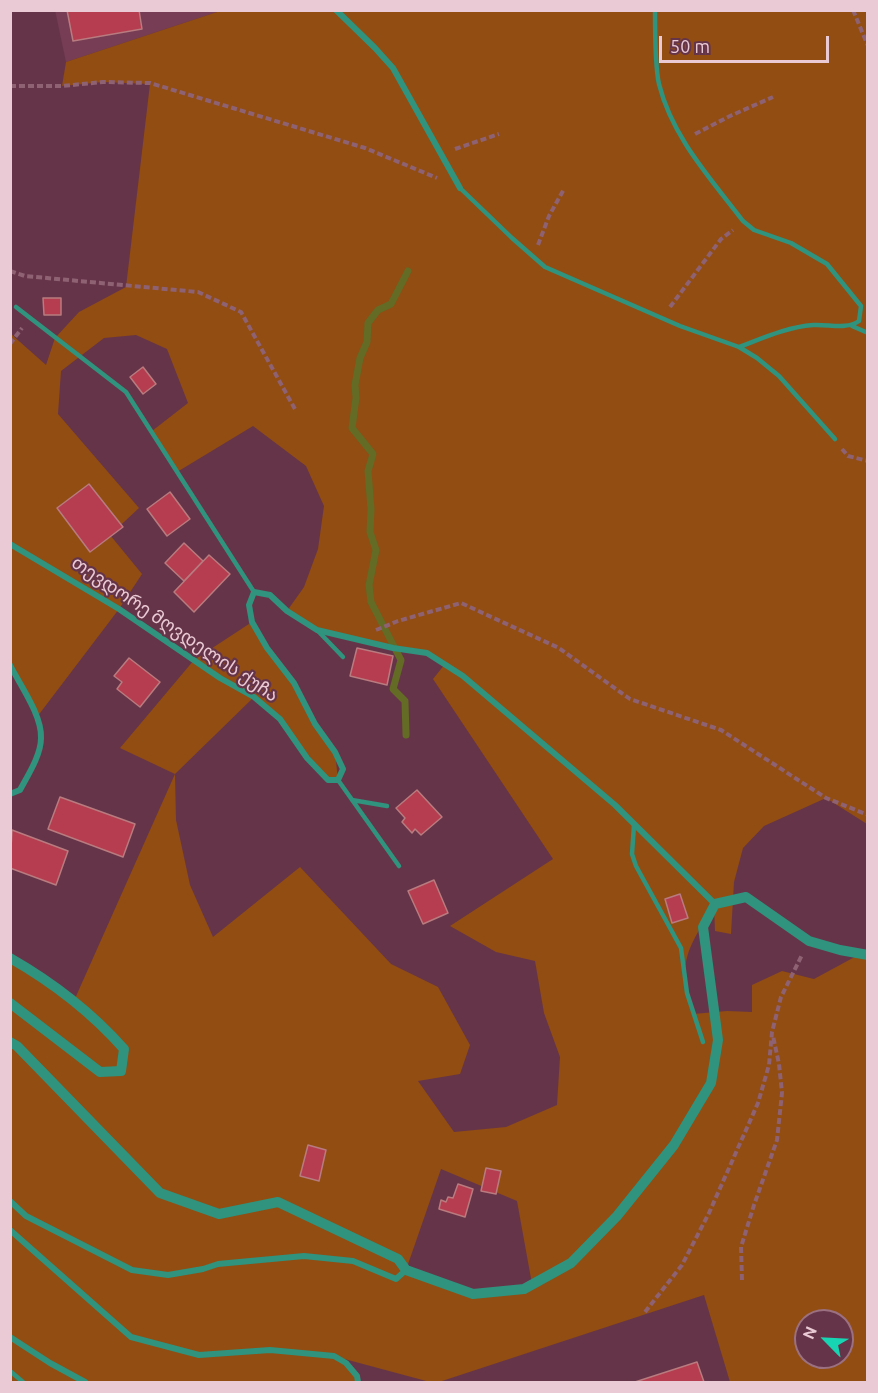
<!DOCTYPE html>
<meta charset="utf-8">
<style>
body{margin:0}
#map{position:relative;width:878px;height:1393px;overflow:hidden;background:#663448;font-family:Ubuntu,sans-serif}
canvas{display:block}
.frame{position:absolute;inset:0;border:12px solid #eacad5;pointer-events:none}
.north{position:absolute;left:794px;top:1309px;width:60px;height:60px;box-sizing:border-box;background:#663448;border:2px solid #9b7080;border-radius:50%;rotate:294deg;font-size:16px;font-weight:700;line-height:24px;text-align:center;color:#eacad5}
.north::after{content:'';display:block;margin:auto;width:21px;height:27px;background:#17d5b3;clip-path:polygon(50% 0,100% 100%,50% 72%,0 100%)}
.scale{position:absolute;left:659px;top:36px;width:170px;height:27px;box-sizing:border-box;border:3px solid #eacad5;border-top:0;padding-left:8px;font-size:18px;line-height:21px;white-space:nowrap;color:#eacad5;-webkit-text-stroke:4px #663448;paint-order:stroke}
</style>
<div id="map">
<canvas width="878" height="1393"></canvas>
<div class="frame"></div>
<div class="north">N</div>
<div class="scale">50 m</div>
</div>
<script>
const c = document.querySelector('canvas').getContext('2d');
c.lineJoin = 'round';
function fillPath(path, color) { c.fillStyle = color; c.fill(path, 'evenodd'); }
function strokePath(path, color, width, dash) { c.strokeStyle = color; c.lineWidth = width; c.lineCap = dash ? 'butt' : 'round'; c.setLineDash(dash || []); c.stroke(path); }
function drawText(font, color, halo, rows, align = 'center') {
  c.font = font + ' Ubuntu,"Noto Sans Georgian",sans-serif'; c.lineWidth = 4.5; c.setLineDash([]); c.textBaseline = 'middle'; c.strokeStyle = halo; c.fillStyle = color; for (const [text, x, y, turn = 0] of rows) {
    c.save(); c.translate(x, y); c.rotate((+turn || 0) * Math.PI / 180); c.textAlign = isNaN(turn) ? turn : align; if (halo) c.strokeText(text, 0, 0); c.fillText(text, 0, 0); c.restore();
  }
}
fillPath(new Path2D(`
 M 55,10 L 220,11 L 66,62 Z`), '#763d54');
fillPath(new Path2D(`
 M 220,11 L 867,11 L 867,824 L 826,798 L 764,826 L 743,848 L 734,882 L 731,934 L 715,931 L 714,905 C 687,951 677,960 693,1014 L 727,1011 L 752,1012 L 752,985 L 782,971 L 814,979 L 862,953 L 867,958 L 867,1382 L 730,1382 L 704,1295 L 439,1382 L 430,1382 L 337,1357 L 346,1363 L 358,1382 L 11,1382 L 11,960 L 73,1003 L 175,774 L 120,748 L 194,660 L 252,622 L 294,683 L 315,724 L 335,752 L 338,780 L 328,780 L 280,719 L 254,697 L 175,774 L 176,820 L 190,885 L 213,937 L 300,867 L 391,964 L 438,987 L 470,1045 L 460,1074 L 418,1081 L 454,1132 L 506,1127 L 557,1105 L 560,1057 L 544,1013 L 535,961 L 496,952 L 450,926 L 553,859 L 433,679 L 445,664 L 427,653 L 317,630 L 287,611 L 304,587 L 318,549 L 324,506 L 306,466 L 253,426 L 177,472 L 152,431 L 188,403 L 167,349 L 136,335 L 104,338 L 61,371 L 58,414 L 139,508 L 110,535 L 142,574 L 119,609 L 37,717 L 11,665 L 11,334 L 46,365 L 55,338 L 79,312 L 126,287 L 150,84 L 103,82 L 62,86 L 66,62 ZM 441,1169 L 517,1201 L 532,1284 L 462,1294 L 406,1270 ZM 806,1321 L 842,1321 L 842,1357 L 806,1357 Z`), '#914d12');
strokePath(new Path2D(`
 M 406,735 L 405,701 L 393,689 L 401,660 L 371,602 L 369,585 L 376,550 L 370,532 L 371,509 L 368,471 L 373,454 L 352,428 L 356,398 L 355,385 L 360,358 L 367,342 L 368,323 L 378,310 L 391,304 L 408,271`), '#636b25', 7);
const building = new Path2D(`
 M 67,10 L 139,10 L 142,29 L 73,41 Z
 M 43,298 L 61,298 L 61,315 L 44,315 Z
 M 143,367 L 156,384 L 143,394 L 130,377 Z
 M 89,484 L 123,527 L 90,552 L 57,508 Z
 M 170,492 L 190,519 L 167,536 L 147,509 Z
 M 184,543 L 203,561 L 184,581 L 165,563 Z
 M 209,555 L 230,574 L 194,612 L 174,592 Z
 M 357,648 L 393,656 L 387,685 L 350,676 Z
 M 129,658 L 160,682 L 140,707 L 117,689 L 122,682 L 114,676 Z
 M 417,790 L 442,817 L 421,835 L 415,829 L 412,833 L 402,822 L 405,818 L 396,808 Z
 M 60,797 L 135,824 L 123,857 L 48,829 Z
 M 12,830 L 68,851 L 56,885 L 10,868 Z
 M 434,880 L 448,913 L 423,924 L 408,891 Z
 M 680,894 L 688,918 L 672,923 L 665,899 Z
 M 308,1145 L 326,1150 L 319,1181 L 300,1176 Z
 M 486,1168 L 501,1171 L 496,1194 L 481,1191 Z
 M 458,1184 L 473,1189 L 465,1217 L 439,1209 L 441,1200 L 446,1202 L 448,1197 L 453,1198 Z
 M 697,1362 L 704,1382 L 635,1382 Z`);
fillPath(building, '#b63c4f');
strokePath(building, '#b87b7f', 1.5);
strokePath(new Path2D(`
 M 853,10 L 868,46
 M 10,86 L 62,86 L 103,82 L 150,83 L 365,148 L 437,178
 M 695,134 L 730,116 L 773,97
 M 455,149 L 499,134
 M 538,245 L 549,216 L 564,189
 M 10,271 L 25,276 L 198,292 L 241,312 L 296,411
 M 670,307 L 721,239 L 733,230
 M 10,344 L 22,328
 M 842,449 L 848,456 L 868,461
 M 376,630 L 398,621 L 461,603 L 559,648 L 630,699 L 721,730 L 826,798 L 868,815
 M 742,1280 L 741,1247 L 754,1205 L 777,1140 L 782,1093 L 779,1064 L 773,1036
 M 645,1312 L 682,1265 L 709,1213 L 758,1103 L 769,1065 L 772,1032 L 781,997 L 802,955`), '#8e6173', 4, [6, 3]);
strokePath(new Path2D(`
 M 655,10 C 655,29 655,67 659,84 C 672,137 711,179 743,221 L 754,230 L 791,243 L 827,264 L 861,306 L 859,321 C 846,330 829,324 813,325 C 787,327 763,338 739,347
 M 460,188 L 512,238 L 545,267 L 680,326 L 739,347 L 757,358 L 779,376 L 835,439
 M 16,307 L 126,392 L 254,592
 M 852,326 L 868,333
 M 318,631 L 343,657
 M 338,780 L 399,866
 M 352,800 L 387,806
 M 634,825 L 632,854 L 636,866 L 681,948 L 687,993 L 703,1042
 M 10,1371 L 23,1382`), '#2f937d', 4.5);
strokePath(new Path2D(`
 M 336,10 L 375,48 L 393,68 L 460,188
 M 10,544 L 119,609 L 220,678 L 254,697 L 280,719 L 307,758 L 328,780 L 338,780 L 343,769 L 335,752 L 315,724 L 294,683 L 267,648 L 252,622 L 249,605 L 254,592 L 270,595 L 287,611 L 317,630 L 393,648 L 427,653 L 463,676 L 615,805 L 715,904
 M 10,665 C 20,685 42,715 41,738 C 41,755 28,775 20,790 L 10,794
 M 10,1201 L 26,1216 L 132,1270 L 168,1275 L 203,1269 L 218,1264 L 304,1256 L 353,1261 L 396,1279 L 406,1270
 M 10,1230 L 131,1337 L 199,1355 L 270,1350 L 334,1356 L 346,1363 L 357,1376 L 358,1382
 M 10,1337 L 50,1363 L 85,1382`), '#2f937d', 6);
strokePath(new Path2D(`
 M 10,958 C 52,982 93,1014 124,1049 L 121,1071 L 100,1072 L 10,1003
 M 10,1042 L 17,1046 L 160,1193 L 219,1214 L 278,1202 L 398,1259 L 406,1270 L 473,1294 L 524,1289 L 571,1263 L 617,1216 L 674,1145 L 711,1083 L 718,1040 L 703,927 L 715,904 L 746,897 L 809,941 L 840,950 L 868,955`), '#2f937d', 10);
drawText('18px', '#eacad5', '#663448', [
 ["თევდორე მღვდელის ქუჩა",175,629,34]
]);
</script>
